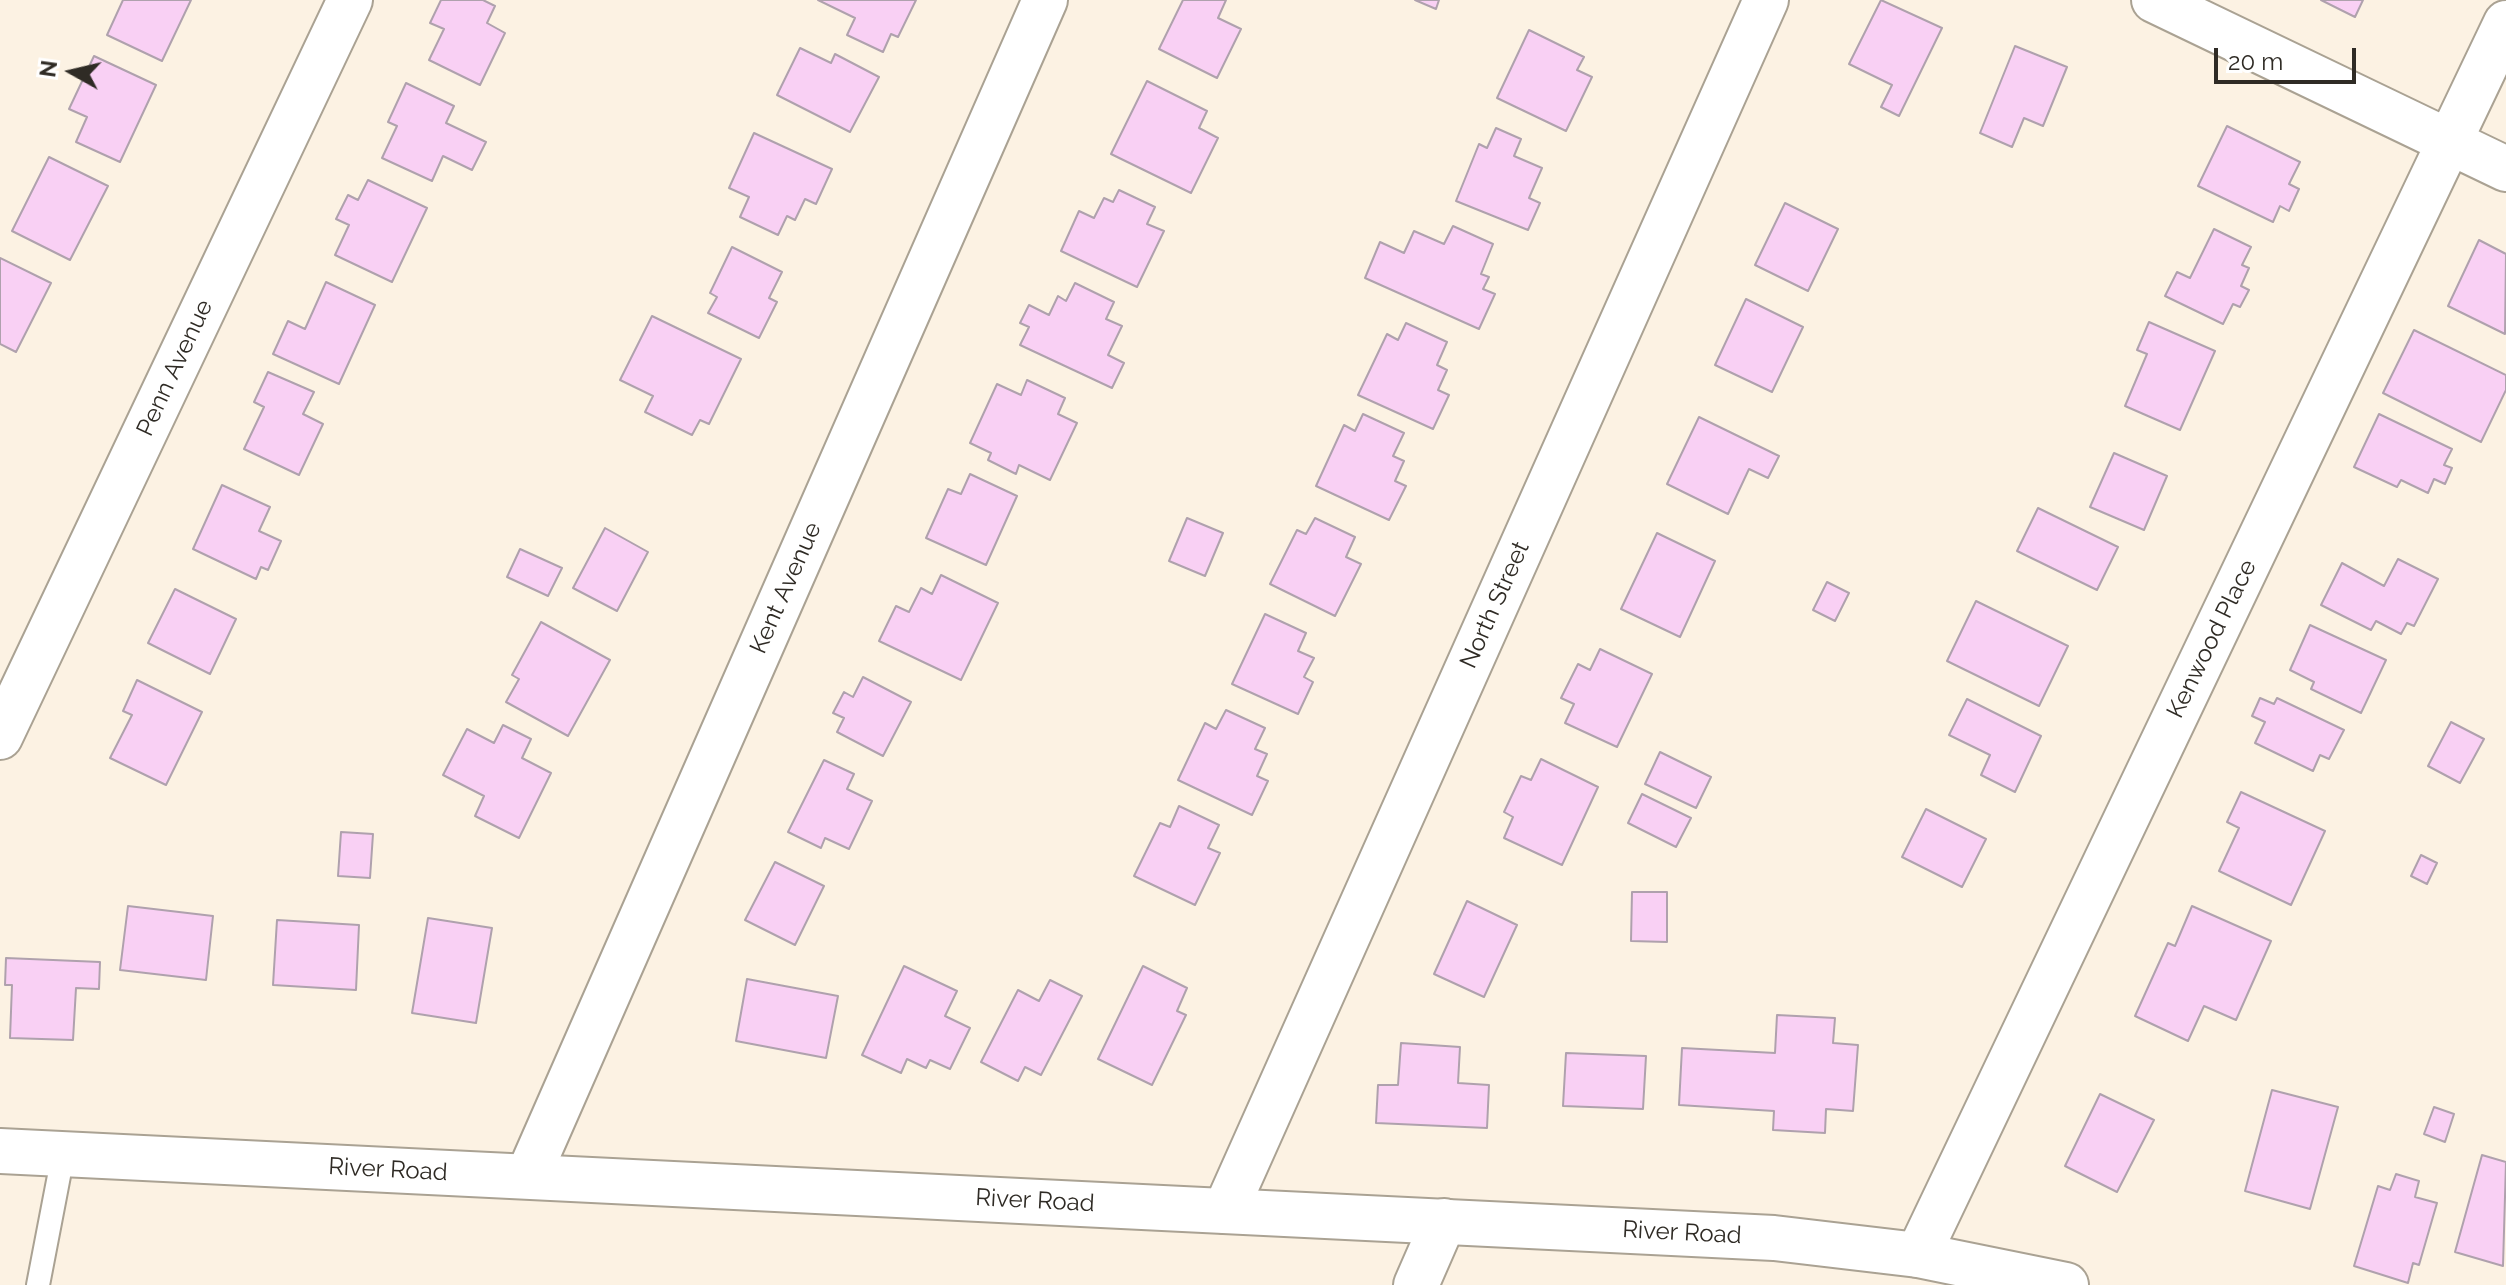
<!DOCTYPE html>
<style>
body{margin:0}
#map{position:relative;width:2506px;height:1285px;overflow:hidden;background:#fcf2e3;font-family:Raleway,sans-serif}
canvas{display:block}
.north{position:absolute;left:32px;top:32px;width:80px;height:80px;-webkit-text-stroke:6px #fff;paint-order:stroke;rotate:278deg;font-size:22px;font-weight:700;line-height:32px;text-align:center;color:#2f2b25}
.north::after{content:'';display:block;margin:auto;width:28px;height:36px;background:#2f2b25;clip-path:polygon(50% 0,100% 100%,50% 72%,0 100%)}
.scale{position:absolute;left:2214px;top:48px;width:142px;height:36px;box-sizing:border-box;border:4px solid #2f2b25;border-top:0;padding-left:10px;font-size:24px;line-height:28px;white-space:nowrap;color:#2f2b25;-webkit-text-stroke:6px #fff;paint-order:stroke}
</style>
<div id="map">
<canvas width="2506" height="1285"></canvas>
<div class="north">N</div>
<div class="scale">20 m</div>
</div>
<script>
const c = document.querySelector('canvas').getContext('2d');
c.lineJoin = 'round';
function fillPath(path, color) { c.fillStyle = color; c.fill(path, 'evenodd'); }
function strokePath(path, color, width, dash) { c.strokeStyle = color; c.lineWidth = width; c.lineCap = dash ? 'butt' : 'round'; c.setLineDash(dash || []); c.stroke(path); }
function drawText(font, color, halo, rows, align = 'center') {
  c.font = font + ' Raleway,sans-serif'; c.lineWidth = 7; c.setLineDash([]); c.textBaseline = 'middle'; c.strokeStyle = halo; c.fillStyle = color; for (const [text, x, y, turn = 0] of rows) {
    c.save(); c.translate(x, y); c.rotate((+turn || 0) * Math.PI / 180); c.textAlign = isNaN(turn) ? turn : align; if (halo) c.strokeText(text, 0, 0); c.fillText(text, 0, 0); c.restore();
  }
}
const building = new Path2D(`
 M 123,0 L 191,0 L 162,61 L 107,35 Z
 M 441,0 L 483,0 L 495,6 L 487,23 L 505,33 L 480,85 L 429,60 L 444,29 L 430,23 Z
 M 818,0 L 916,0 L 898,37 L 891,34 L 883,52 L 847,35 L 855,18 Z
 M 1183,0 L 1226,0 L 1218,18 L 1241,29 L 1217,78 L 1159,49 Z
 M 1415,0 L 1439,0 L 1436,9 Z
 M 1881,0 L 1942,28 L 1899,116 L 1881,107 L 1892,85 L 1849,64 Z
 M 2321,0 L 2363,0 L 2355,17 Z
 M 1529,30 L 1584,57 L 1577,70 L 1592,77 L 1566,131 L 1497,98 Z
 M 2015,46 L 2067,67 L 2043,126 L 2024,118 L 2012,147 L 1980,133 Z
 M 800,48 L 831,63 L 835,54 L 879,77 L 850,132 L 777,95 Z
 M 94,56 L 156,85 L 120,162 L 76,142 L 87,117 L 69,109 Z
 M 1147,81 L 1207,111 L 1199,128 L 1218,138 L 1191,193 L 1111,154 Z
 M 406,83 L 454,106 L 446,123 L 486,142 L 472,170 L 443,156 L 432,181 L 382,158 L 397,126 L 388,122 Z
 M 2227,126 L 2300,162 L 2289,184 L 2299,189 L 2289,211 L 2280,206 L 2273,222 L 2198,186 Z
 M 1496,128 L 1521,139 L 1514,156 L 1542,168 L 1529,198 L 1540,203 L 1528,230 L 1456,201 L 1479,144 L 1487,148 Z
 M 754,133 L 832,169 L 816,204 L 805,199 L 795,220 L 787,216 L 778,235 L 740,217 L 749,197 L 729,188 Z
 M 49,157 L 108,186 L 70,260 L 12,231 Z
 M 368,180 L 427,208 L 392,282 L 335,255 L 349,225 L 336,219 L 348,195 L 358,200 Z
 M 1119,190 L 1155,207 L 1147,224 L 1164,231 L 1137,287 L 1061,251 L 1079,211 L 1094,218 L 1104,198 L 1113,202 Z
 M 1785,203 L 1838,229 L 1808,291 L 1755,265 Z
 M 1453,226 L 1493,244 L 1481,274 L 1489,277 L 1483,289 L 1495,294 L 1479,329 L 1365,278 L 1380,242 L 1404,253 L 1414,231 L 1444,244 Z
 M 2214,229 L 2251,247 L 2242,265 L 2249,268 L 2241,286 L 2249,290 L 2240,307 L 2233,304 L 2223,324 L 2165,296 L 2177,272 L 2190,278 Z
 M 2479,240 L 2506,254 L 2505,334 L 2448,306 Z
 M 732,247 L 782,272 L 769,298 L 777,302 L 759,338 L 708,313 L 717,297 L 710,293 Z
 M 0,258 L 51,283 L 16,352 L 0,344 Z
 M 326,282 L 375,305 L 339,384 L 273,354 L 288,321 L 305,329 Z
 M 1075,283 L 1114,302 L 1106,319 L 1122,326 L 1108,355 L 1124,363 L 1112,388 L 1020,345 L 1029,327 L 1020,323 L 1029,305 L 1049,315 L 1058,296 L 1066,301 Z
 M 1746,299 L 1803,327 L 1772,392 L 1715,365 Z
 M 652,316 L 741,359 L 709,424 L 700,420 L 692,435 L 645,412 L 653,396 L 620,380 Z
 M 2149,322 L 2215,351 L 2180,430 L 2125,406 L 2147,354 L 2137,350 Z
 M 1406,323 L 1447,342 L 1437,365 L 1447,370 L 1438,390 L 1449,395 L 1433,429 L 1358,395 L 1387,334 L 1398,340 Z
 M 2414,330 L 2506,375 L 2506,390 L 2481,442 L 2383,393 Z
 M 268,372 L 314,392 L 303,414 L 323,424 L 299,475 L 244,449 L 264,407 L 254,402 Z
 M 1027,380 L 1065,398 L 1058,414 L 1077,423 L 1050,480 L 1019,465 L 1016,474 L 988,460 L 991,453 L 970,443 L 997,384 L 1021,395 Z
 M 1363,414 L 1404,433 L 1393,456 L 1404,461 L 1395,481 L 1406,486 L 1389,520 L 1316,486 L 1344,425 L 1355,431 Z
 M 2379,414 L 2452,449 L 2444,465 L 2452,468 L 2445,484 L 2434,479 L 2428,493 L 2401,480 L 2397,487 L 2354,467 Z
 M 1699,417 L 1779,456 L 1768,478 L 1749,469 L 1728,514 L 1667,484 Z
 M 2114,453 L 2167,476 L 2144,530 L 2090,507 Z
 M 970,474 L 1017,496 L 986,565 L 926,538 L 948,489 L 961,494 Z
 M 222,485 L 270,507 L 259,531 L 281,541 L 268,570 L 261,567 L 256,579 L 193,549 Z
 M 2038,508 L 2118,547 L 2097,590 L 2017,551 Z
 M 1187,518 L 1223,533 L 1205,576 L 1169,561 Z
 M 1315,518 L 1355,537 L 1346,557 L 1361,564 L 1335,616 L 1270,584 L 1297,530 L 1306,534 Z
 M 605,528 L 648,552 L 617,611 L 573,588 Z
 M 1657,533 L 1715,561 L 1680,637 L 1621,609 Z
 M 520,549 L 562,568 L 548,596 L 507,577 Z
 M 2398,559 L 2438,579 L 2414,626 L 2407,623 L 2401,634 L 2376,621 L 2371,630 L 2321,605 L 2342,563 L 2384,586 Z
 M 941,575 L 998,603 L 961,680 L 879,641 L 896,606 L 909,612 L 921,588 L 932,594 Z
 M 1827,582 L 1849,593 L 1835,621 L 1813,610 Z
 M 175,589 L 236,619 L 210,674 L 148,643 Z
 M 1976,601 L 2068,646 L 2039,706 L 1947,661 Z
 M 1265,614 L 1306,633 L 1298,651 L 1314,658 L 1304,677 L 1313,682 L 1298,714 L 1232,684 Z
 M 541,622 L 610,660 L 568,736 L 506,702 L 519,679 L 512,675 Z
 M 2310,625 L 2386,660 L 2361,713 L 2311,689 L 2314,682 L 2290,670 Z
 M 1600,649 L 1652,674 L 1617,747 L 1565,723 L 1574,704 L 1561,698 L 1578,664 L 1590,670 Z
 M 863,677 L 911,702 L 883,756 L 837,732 L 844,718 L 833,713 L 844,692 L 853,697 Z
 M 137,680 L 202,712 L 166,785 L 110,758 L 132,715 L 123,711 Z
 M 2260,698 L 2274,704 L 2277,698 L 2344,730 L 2329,759 L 2320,755 L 2313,771 L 2255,743 L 2265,722 L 2252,716 Z
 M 1967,699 L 2041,736 L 2015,792 L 1981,775 L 1990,755 L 1949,735 Z
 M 1226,710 L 1265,728 L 1255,749 L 1267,754 L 1257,776 L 1268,781 L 1252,815 L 1178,780 L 1205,723 L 1216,729 Z
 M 2451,722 L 2484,739 L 2460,783 L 2428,766 Z
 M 503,725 L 531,739 L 522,758 L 551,773 L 519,838 L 475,816 L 484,796 L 443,775 L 467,729 L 494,743 Z
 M 1660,752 L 1711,777 L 1696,808 L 1645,784 Z
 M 1541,759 L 1598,787 L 1562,865 L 1504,838 L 1513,817 L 1504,812 L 1521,776 L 1531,780 Z
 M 824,760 L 854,774 L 847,789 L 872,801 L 849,849 L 825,838 L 821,848 L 788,832 Z
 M 2241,792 L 2325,831 L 2291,905 L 2219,871 L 2239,828 L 2227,822 Z
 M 1642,794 L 1691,818 L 1676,847 L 1628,823 Z
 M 1179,806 L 1219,825 L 1208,848 L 1220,853 L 1195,905 L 1134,876 L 1160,823 L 1170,827 Z
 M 1926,809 L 1986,839 L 1962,887 L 1902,857 Z
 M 341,832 L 373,834 L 370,878 L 338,876 Z
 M 2421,855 L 2437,863 L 2427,884 L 2411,876 Z
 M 775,862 L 824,886 L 795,945 L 745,920 Z
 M 1632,892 L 1667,892 L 1667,942 L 1631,941 Z
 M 1467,901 L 1517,925 L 1484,997 L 1434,974 Z
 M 128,906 L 213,916 L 206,980 L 120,970 Z
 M 2192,906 L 2271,941 L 2236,1020 L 2204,1006 L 2188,1041 L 2135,1016 L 2168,943 L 2175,946 Z
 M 428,918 L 492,928 L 476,1023 L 412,1013 Z
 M 277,920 L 359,925 L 356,990 L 273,985 Z
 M 6,958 L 100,962 L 99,989 L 76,988 L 73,1040 L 10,1038 L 12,985 L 5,985 Z
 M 904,966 L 957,991 L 945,1016 L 970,1028 L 950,1069 L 930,1060 L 926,1068 L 907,1059 L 901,1073 L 862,1055 Z
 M 1143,966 L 1187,988 L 1177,1011 L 1186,1015 L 1152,1085 L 1098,1059 Z
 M 747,979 L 838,996 L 826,1058 L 736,1041 Z
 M 1050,980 L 1082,996 L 1041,1075 L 1025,1067 L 1018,1081 L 981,1062 L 1018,990 L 1039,1001 Z
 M 1777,1015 L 1835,1018 L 1833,1043 L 1858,1045 L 1853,1111 L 1826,1109 L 1825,1133 L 1773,1130 L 1774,1111 L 1679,1105 L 1682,1048 L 1775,1053 Z
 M 1401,1043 L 1460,1047 L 1458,1083 L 1489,1085 L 1487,1128 L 1376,1123 L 1378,1085 L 1398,1085 Z
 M 1566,1053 L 1646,1056 L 1643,1109 L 1563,1106 Z
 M 2272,1090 L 2338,1107 L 2310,1209 L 2245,1191 Z
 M 2100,1094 L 2154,1120 L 2117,1192 L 2065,1166 Z
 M 2434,1107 L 2454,1114 L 2445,1142 L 2424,1134 Z
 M 2482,1155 L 2506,1162 L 2503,1266 L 2455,1252 Z
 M 2396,1174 L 2419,1181 L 2415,1197 L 2437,1203 L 2419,1265 L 2413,1263 L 2408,1283 L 2354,1266 L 2378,1186 L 2390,1190 Z`);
fillPath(building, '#f9d0f4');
strokePath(building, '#afa1ad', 2);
const service = new Path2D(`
 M 38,1285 L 63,1155`);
const minor = new Path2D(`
 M 2154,0 L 2506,169
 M 0,737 L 350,0
 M 528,1176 L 1045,0
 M 1225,1211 L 1766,0
 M 1918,1255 L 2506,23
 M 1416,1285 L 1444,1221`);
const secondary = new Path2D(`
 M 0,1151 L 1774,1238 L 1918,1255 L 2066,1285`);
strokePath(service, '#aaa293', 26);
strokePath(minor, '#aaa293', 48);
strokePath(secondary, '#aaa293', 48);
strokePath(service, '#fff', 22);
strokePath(minor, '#fff', 44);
strokePath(secondary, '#fff', 44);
drawText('24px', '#2f2b25', '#fff', [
 ["Penn Avenue",175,368,-65],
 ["Kent Avenue",786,588,-66],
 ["North Street",1495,605,-66],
 ["Kenwood Place",2212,639,-64],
 ["River Road",388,1170,3],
 ["River Road",1035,1201,3],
 ["River Road",1682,1233,3]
]);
</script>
